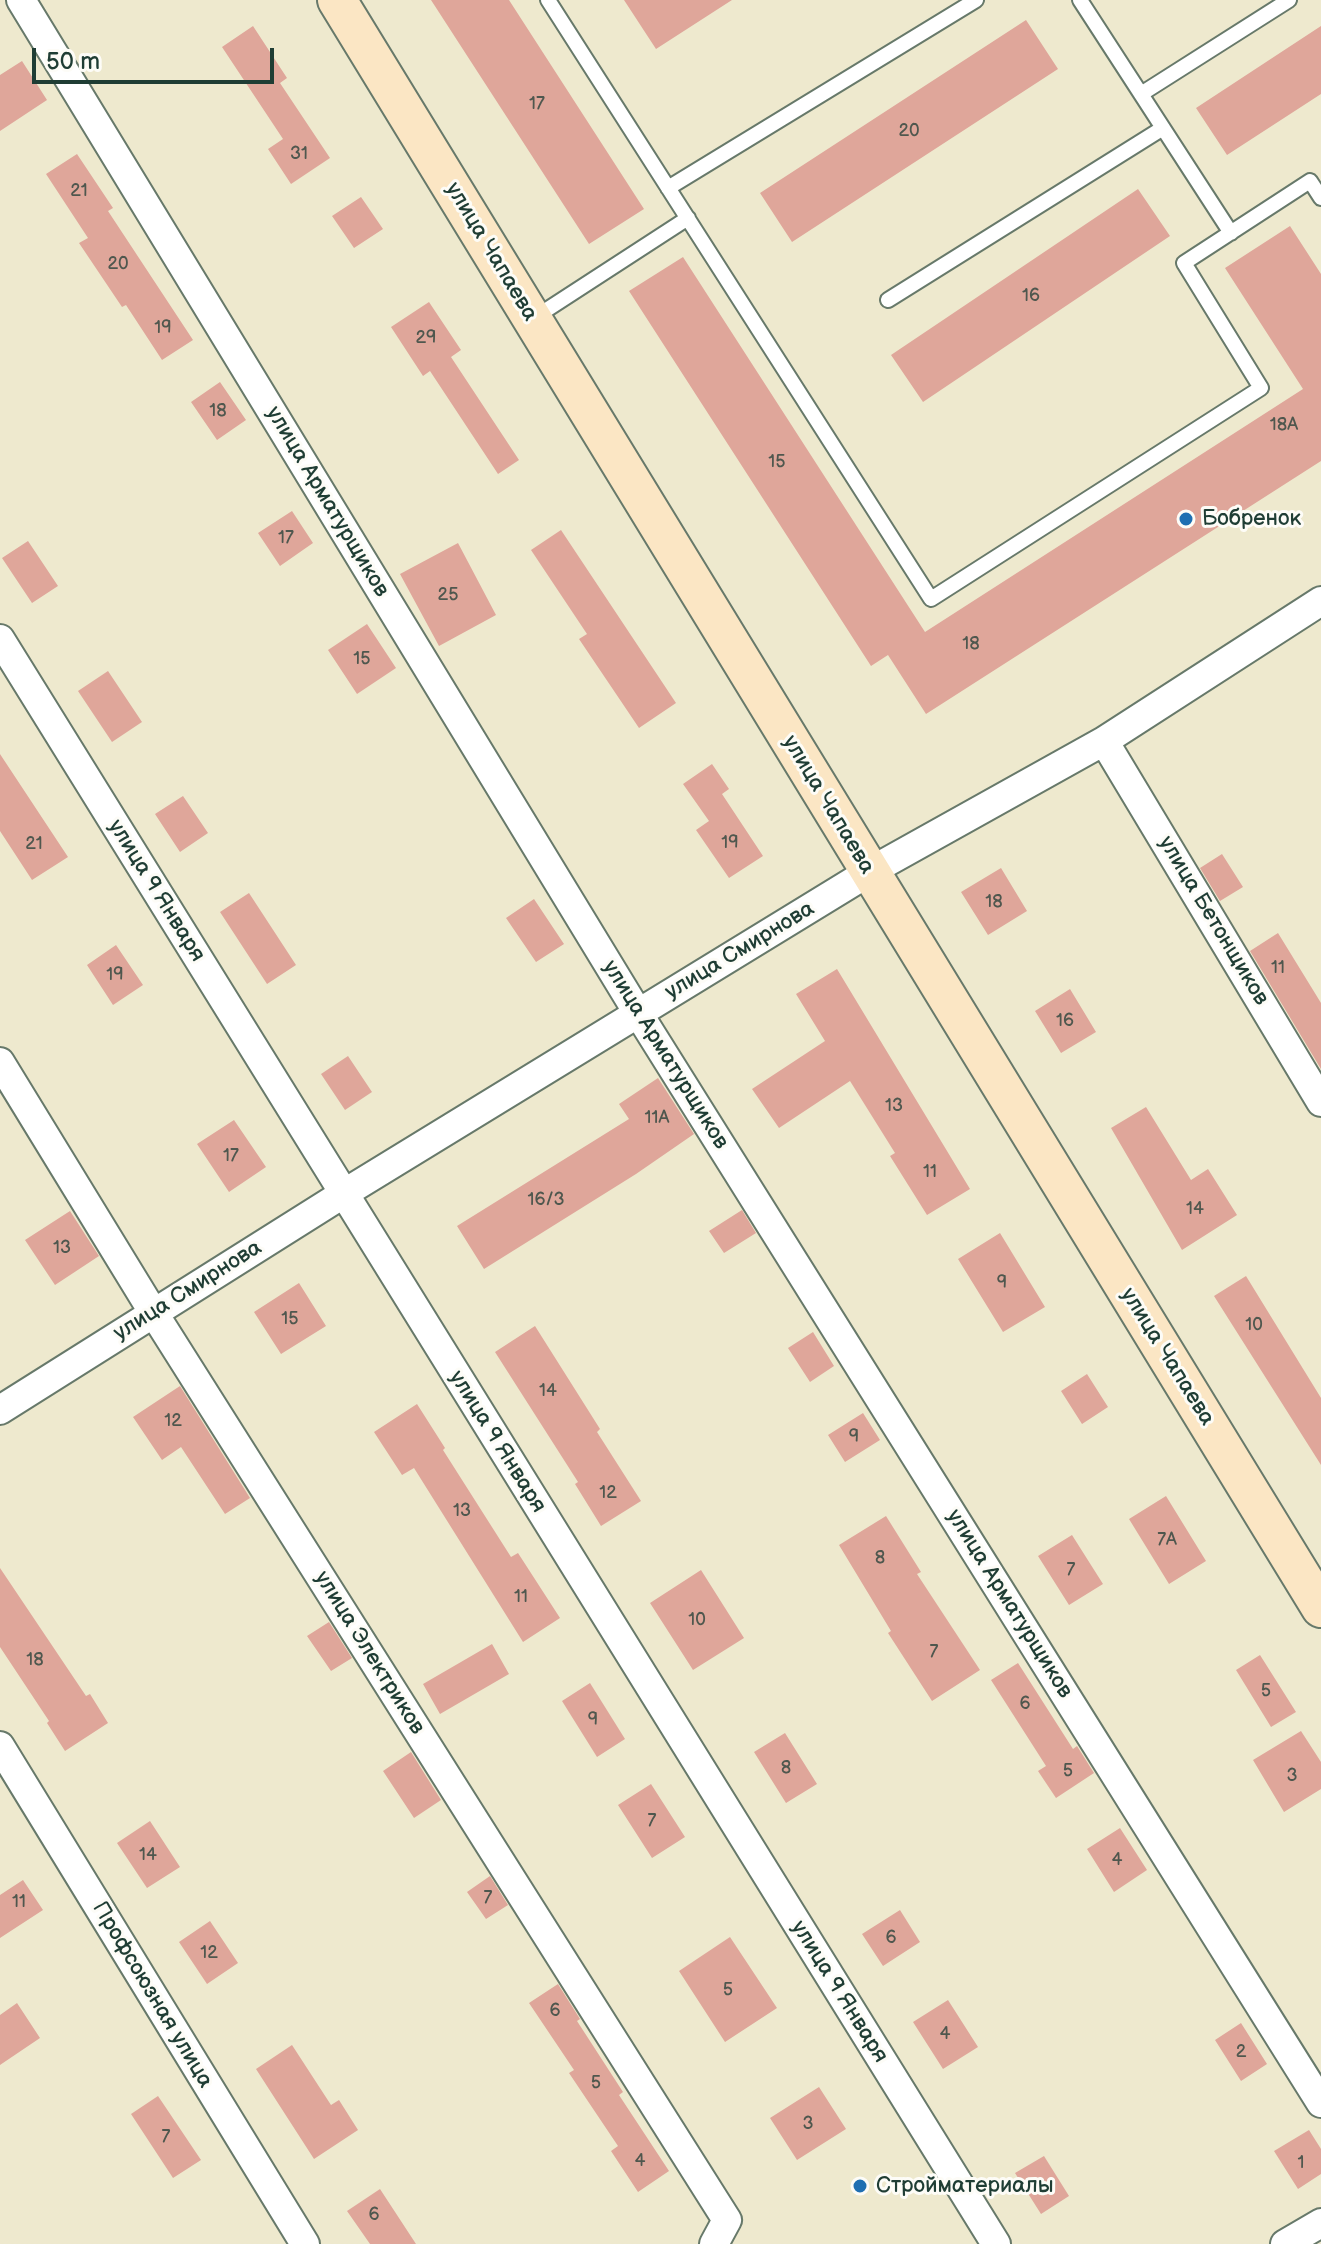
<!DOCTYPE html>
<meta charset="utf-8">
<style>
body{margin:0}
#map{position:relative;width:1321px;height:2244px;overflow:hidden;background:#eee9ce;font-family:"Balsamiq Sans",sans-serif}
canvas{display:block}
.scale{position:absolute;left:32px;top:48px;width:242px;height:36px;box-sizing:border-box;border:4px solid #1f3d34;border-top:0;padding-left:10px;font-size:24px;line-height:28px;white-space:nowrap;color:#1f3d34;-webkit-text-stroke:6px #fdfcf7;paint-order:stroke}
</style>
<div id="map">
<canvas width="1321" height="2244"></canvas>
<div class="scale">50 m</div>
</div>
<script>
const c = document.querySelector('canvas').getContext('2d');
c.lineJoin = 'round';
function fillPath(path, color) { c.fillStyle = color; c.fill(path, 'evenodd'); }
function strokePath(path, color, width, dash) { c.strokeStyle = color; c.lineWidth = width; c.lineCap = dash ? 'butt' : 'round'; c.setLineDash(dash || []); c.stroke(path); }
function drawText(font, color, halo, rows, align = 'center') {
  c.font = font + ' "Balsamiq Sans",sans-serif'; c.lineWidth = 6; c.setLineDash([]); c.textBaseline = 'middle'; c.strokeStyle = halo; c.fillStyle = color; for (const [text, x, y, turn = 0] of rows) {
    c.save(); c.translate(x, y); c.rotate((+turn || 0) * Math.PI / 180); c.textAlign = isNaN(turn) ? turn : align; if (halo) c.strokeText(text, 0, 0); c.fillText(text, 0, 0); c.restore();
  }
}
fillPath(new Path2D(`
 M 431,0 L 509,0 L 644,209 L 589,244 Z
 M 624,0 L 732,0 L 656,49 Z
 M 1026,20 L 1058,69 L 792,242 L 760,193 Z
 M 253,26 L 287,78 L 280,83 L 330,158 L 291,184 L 268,149 L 283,139 L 222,47 Z
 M 1321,26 L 1321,94 L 1227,155 L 1196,108 Z
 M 22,61 L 47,100 L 0,131 L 0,75 Z
 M 77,154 L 113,208 L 108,211 L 193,340 L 162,360 L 126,305 L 122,307 L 79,243 L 88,238 L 46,174 Z
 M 1138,189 L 1170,236 L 923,402 L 891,355 Z
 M 361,197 L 383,229 L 354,248 L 332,216 Z
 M 1290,226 L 1321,274 L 1321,461 L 926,714 L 888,655 L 871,666 L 629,291 L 683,257 L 925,632 L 1303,389 L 1225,268 Z
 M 429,302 L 461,350 L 451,357 L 519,460 L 498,474 L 430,371 L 423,376 L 391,327 Z
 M 220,382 L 246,420 L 217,440 L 191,402 Z
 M 292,511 L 313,543 L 280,566 L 258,533 Z
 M 561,530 L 676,703 L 639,728 L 579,639 L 587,634 L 531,550 Z
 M 28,541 L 58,586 L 32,603 L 2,558 Z
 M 458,543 L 496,615 L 439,646 L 400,574 Z
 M 367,624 L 396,668 L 357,694 L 328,650 Z
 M 108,671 L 142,722 L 112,742 L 78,691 Z
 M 0,754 L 68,857 L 32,880 L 0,831 Z
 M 712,764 L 729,789 L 722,794 L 763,856 L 729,878 L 696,830 L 709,821 L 683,784 Z
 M 183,796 L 208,833 L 180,852 L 155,814 Z
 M 1222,854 L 1243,887 L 1220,901 L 1200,868 Z
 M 1001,868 L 1027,911 L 988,935 L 961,892 Z
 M 249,893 L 296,965 L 267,984 L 220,912 Z
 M 534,899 L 564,944 L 536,962 L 506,918 Z
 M 1278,933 L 1321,1003 L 1321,1069 L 1250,951 Z
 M 116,945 L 143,985 L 113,1005 L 87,965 Z
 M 837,969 L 970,1189 L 927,1215 L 890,1156 L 895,1153 L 850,1081 L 779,1128 L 752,1089 L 825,1041 L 796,994 Z
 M 1070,989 L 1096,1032 L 1061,1053 L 1035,1011 Z
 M 348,1056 L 372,1092 L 345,1110 L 321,1074 Z
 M 658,1078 L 694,1134 L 636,1174 L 484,1269 L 457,1226 L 629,1119 L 619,1104 Z
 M 1146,1107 L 1191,1180 L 1208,1169 L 1237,1215 L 1182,1250 L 1111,1128 Z
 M 234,1120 L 266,1167 L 229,1192 L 197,1144 Z
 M 742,1210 L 756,1233 L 724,1253 L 709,1231 Z
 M 70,1211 L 99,1256 L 55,1285 L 25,1240 Z
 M 1000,1233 L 1045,1307 L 1003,1332 L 958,1259 Z
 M 1246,1276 L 1321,1398 L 1321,1465 L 1214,1296 Z
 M 299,1283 L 326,1326 L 281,1354 L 254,1312 Z
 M 535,1326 L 600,1429 L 597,1432 L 641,1501 L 601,1526 L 575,1484 L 578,1482 L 495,1352 Z
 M 813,1332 L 834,1366 L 810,1382 L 788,1348 Z
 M 1087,1374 L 1108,1407 L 1082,1424 L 1061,1391 Z
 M 180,1386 L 250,1498 L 225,1514 L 181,1447 L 162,1460 L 133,1417 Z
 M 417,1404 L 445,1448 L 443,1450 L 511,1557 L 518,1553 L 560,1618 L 523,1642 L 414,1468 L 402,1475 L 374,1432 Z
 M 863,1413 L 880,1440 L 845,1462 L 828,1435 Z
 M 1166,1496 L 1206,1561 L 1169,1584 L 1129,1519 Z
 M 886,1516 L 921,1572 L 917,1574 L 980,1670 L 932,1701 L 888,1633 L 891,1631 L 839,1545 Z
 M 1072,1535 L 1103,1584 L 1069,1605 L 1038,1556 Z
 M 0,1568 L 86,1696 L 90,1694 L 108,1723 L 65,1751 L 47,1723 L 49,1721 L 0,1647 Z
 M 701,1570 L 744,1638 L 693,1670 L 650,1603 Z
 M 329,1622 L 352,1658 L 331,1671 L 307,1636 Z
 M 492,1644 L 509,1674 L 440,1714 L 423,1684 Z
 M 1260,1655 L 1296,1712 L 1271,1727 L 1236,1670 Z
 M 1018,1663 L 1073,1749 L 1077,1746 L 1094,1773 L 1056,1798 L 1038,1771 L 1046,1766 L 991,1680 Z
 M 590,1683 L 625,1739 L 597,1757 L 562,1701 Z
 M 1301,1731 L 1321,1762 L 1321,1789 L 1284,1812 L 1253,1760 Z
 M 785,1733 L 817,1784 L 786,1803 L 754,1752 Z
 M 411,1752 L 441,1800 L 414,1818 L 383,1771 Z
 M 651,1784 L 685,1837 L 652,1858 L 618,1805 Z
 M 150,1821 L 180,1867 L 147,1888 L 117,1843 Z
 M 1120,1828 L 1147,1870 L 1114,1892 L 1087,1849 Z
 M 490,1876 L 508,1905 L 486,1919 L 467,1892 Z
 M 23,1880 L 43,1910 L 0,1938 L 0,1895 Z
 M 900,1910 L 920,1942 L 883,1966 L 862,1934 Z
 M 210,1921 L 238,1963 L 207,1984 L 179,1942 Z
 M 730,1937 L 777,2008 L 725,2042 L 679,1971 Z
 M 558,1984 L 580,2019 L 577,2021 L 623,2092 L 619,2095 L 669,2171 L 638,2192 L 611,2151 L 618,2146 L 569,2073 L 574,2070 L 529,2003 Z
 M 948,2000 L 978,2047 L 943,2069 L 913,2022 Z
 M 17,2003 L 40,2038 L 0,2065 L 0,2015 Z
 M 1241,2023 L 1267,2064 L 1241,2081 L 1215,2040 Z
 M 292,2045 L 331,2105 L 339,2100 L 358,2130 L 314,2159 L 256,2069 Z
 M 819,2087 L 846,2129 L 797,2160 L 770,2118 Z
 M 158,2096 L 201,2160 L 173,2178 L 131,2114 Z
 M 1309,2130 L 1321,2149 L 1321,2174 L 1298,2189 L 1274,2151 Z
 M 1044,2156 L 1069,2196 L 1041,2214 L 1015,2173 Z
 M 380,2189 L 416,2244 L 370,2244 L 347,2211 Z`), '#dfa69a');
const lane = new Path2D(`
 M 548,0 L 931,599 L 1261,388 L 1184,263 L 1310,181 L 1321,198
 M 1080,0 L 1231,233
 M 1141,94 L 1289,0
 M 668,188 L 976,0
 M 888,300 L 1163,128
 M 534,318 L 688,218`);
const street = new Path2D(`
 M 21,0 L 638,1013 L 1321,2103
 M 0,639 L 996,2244
 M 1104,741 L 1321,1102
 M 0,1062 L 153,1312 L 727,2220 L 714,2244
 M 0,1410 L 343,1194 L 869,872 L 1104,741 L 1321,601
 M 0,1746 L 305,2244
 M 1285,2244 L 1321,2223`);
const secondary = new Path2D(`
 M 337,0 L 1321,1608`);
strokePath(lane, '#67796a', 18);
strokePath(street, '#67796a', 32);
strokePath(secondary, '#67796a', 42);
strokePath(lane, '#fff', 14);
strokePath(street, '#fff', 28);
strokePath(secondary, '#fbe6c4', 38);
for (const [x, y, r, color] of [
 [1186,519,8,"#1f6fb2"],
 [860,2186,8,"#1f6fb2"]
]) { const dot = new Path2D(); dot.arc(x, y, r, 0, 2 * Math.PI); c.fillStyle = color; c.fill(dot); strokePath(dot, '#fdfcf7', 3); }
drawText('18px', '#4f574e', null, [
 ["17",537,104],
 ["20",909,131],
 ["31",299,154],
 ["21",79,191],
 ["20",118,264],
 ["16",1031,296],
 ["19",163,328],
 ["29",426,338],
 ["18",218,411],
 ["18А",1284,425],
 ["15",777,462],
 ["17",286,538],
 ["25",448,595],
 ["18",971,644],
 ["15",362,659],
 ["19",730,843],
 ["21",34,844],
 ["18",994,902],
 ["11",1278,968],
 ["19",115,975],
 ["16",1065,1021],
 ["13",894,1106],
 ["11А",657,1118],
 ["17",231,1156],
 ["11",930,1172],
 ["16/3",546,1200],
 ["14",1195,1209],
 ["13",62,1248],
 ["9",1002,1283],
 ["15",290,1319],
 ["10",1254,1325],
 ["14",548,1391],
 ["12",173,1421],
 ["9",854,1437],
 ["12",608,1493],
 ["13",462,1511],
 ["7А",1167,1540],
 ["8",880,1558],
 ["7",1071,1570],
 ["11",521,1597],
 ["10",697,1620],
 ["7",934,1652],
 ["18",35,1660],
 ["5",1266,1691],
 ["6",1025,1704],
 ["9",593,1720],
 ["8",786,1768],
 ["5",1068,1771],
 ["3",1292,1776],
 ["7",652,1821],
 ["14",148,1855],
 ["4",1117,1860],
 ["7",488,1898],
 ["11",19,1902],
 ["6",891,1938],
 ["12",209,1953],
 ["5",728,1990],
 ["6",555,2011],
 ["4",945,2034],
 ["2",1241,2052],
 ["5",596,2083],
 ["3",808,2124],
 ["7",166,2137],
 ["4",640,2161],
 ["1",1301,2163],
 ["6",374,2215]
]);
drawText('22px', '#1f3d34', '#fdfcf7', [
 ["улица Чапаева",491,252,59],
 ["улица Арматурщиков",327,502,59],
 ["улица Чапаева",828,805,59],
 ["улица 9 Января",156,891,58],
 ["улица Бетонщиков",1213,921,59],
 ["улица Смирнова",740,951,-31],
 ["улица Арматурщиков",665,1055,58],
 ["улица Смирнова",188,1291,-32],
 ["улица Чапаева",1167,1357,58],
 ["улица 9 Января",497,1442,58],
 ["улица Арматурщиков",1009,1604,58],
 ["улица Электриков",369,1653,58],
 ["улица 9 Января",839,1992,58],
 ["Профсоюзная улица",152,1995,59]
]);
drawText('22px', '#1f3d34', '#fdfcf7', [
 ["Бобренок",1202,519],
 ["Стройматериалы",876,2186]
], 'left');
</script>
